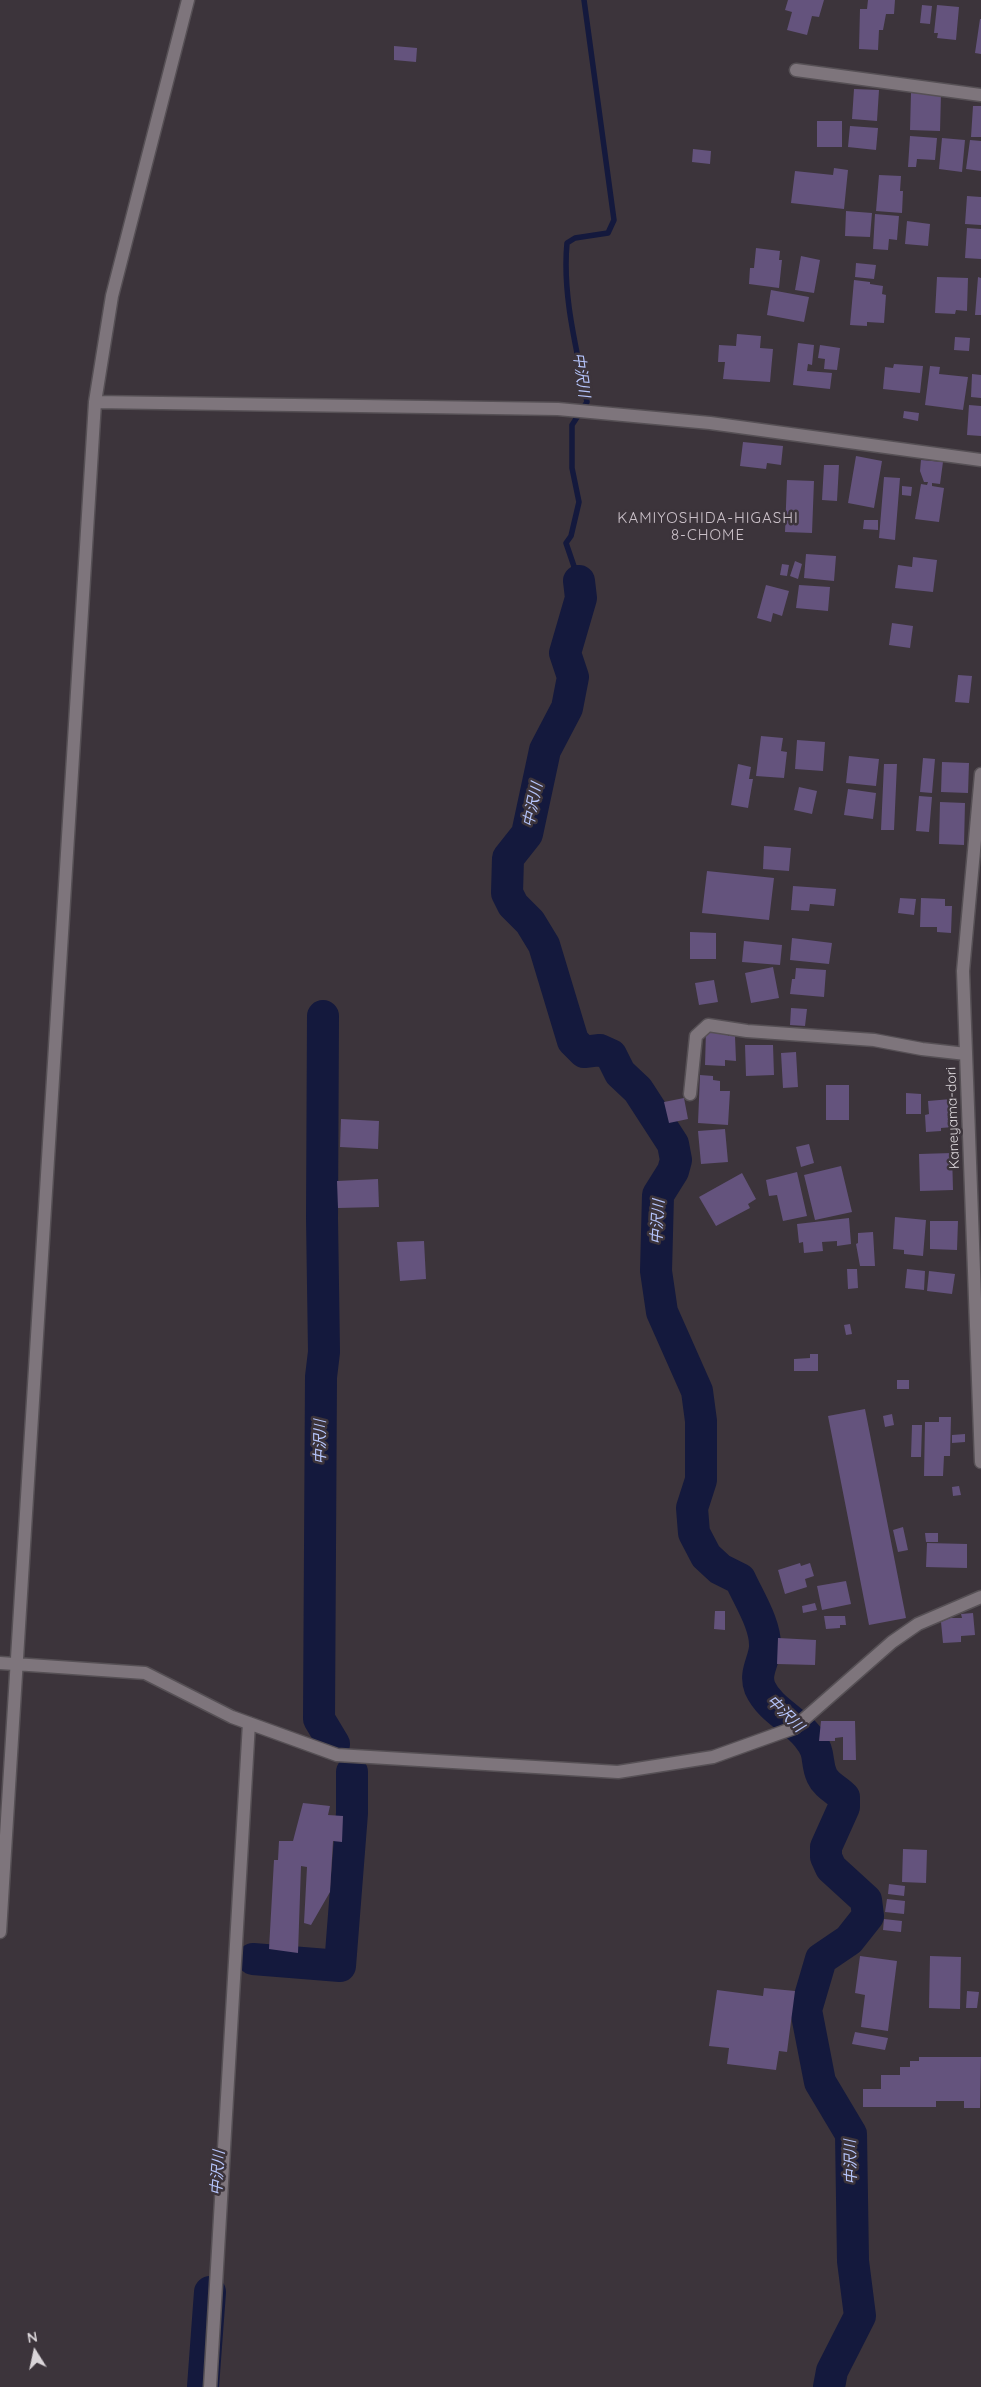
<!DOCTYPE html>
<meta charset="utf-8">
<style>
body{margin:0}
#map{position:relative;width:981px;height:2387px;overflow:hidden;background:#3c343b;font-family:Quicksand,sans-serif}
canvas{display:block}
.north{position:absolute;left:10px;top:2327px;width:50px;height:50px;-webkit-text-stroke:4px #3c343b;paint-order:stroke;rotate:350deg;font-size:14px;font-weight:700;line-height:20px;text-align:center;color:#dad5d9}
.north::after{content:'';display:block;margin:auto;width:18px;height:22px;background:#dad5d9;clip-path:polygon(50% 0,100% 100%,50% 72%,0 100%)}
</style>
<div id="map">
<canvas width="981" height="2387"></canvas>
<div class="north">N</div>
</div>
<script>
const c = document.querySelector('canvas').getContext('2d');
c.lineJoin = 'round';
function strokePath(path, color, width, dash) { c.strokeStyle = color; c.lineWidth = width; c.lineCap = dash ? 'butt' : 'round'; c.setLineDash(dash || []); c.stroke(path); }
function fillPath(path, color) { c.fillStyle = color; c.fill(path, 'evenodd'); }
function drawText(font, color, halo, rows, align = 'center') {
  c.font = font + ' Quicksand,"Noto Sans JP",sans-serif'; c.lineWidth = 5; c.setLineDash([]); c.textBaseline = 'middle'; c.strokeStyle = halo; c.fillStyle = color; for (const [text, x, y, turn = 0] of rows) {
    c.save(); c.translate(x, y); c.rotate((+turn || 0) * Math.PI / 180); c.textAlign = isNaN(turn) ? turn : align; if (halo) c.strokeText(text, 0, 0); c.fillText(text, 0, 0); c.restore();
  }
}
strokePath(new Path2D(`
 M 579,581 L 566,543 L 571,536 L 579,502 L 572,468 L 572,425 L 587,402 C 577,350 562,296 567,243 L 575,238 L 608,233 L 614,220 L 584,0`), '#14193d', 5.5);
strokePath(new Path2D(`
 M 579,581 L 581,598 L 565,653 L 573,677 L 567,708 L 545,750 L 527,834 L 508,858 L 507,893 L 513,905 L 530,922 L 544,945 L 573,1041 L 584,1052 L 600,1050 L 611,1055 L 620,1073 L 638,1090 L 673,1144 L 676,1160 L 673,1171 L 658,1195 L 656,1271 L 662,1312 L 697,1391 L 701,1421 L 701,1480 L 692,1508 L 694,1533 L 706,1556 L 720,1569 L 740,1579 C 749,1599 766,1625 765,1647 C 764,1662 754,1673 760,1688 C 770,1710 794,1719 808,1737 C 822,1754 815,1761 822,1776 C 826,1785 837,1790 844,1797 L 844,1807 L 826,1847 L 826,1857 L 831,1868 L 866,1900 L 868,1916 L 849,1940 L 821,1959 L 806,2010 L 820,2082 L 851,2134 L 853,2261 L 860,2316 L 832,2371 L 829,2387
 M 323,1016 L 322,1218 L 324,1352 L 321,1377 L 319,1719 L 334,1744
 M 253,1959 L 340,1966 L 352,1813 L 352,1772
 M 203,2387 L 210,2292`), '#14193d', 32);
fillPath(new Path2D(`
 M 788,0 L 824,0 L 819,17 L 812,16 L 807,35 L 787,30 L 792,12 L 785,10 Z
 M 868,0 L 895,0 L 894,14 L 886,14 L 883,30 L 879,30 L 878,50 L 859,49 L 860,9 L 867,9 Z
 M 922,5 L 932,6 L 930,24 L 920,23 Z
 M 937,5 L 959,7 L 956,40 L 937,38 L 938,33 L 934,33 Z
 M 980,19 L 981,19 L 981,54 L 975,53 Z
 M 394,46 L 417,48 L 416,62 L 394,60 Z
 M 854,89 L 879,90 L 877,121 L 852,119 Z
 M 911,93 L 941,94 L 940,131 L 910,130 Z
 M 973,106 L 981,106 L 981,137 L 971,137 Z
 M 817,121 L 842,121 L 842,147 L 817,147 Z
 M 850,126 L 878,128 L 876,150 L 848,147 Z
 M 910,136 L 937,138 L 935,160 L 917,159 L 916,167 L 908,167 Z
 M 942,138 L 965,140 L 962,172 L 939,169 Z
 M 970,140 L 981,141 L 981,171 L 966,169 Z
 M 693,149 L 711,151 L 710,164 L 692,162 Z
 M 834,168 L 848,170 L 844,209 L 791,203 L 795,171 L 833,175 Z
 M 879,175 L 901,176 L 900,191 L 903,191 L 902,213 L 876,211 Z
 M 967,196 L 981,197 L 981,225 L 965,224 Z
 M 846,211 L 872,213 L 870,237 L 845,236 Z
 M 875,214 L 899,216 L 897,240 L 889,239 L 888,250 L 873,249 Z
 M 907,221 L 930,224 L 928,246 L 905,244 Z
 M 967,228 L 981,229 L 981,259 L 965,258 Z
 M 756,248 L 780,251 L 779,260 L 782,260 L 779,288 L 749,284 L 750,268 L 754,268 Z
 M 801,256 L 820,260 L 814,293 L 795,290 Z
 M 856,263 L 876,265 L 874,279 L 855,277 Z
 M 937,277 L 968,278 L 967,311 L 956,310 L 955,314 L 935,313 Z
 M 978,277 L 981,278 L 981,315 L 975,315 Z
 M 854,280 L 870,282 L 870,284 L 883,286 L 882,294 L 886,295 L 884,323 L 867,322 L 867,326 L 850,325 Z
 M 771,290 L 809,297 L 804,322 L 767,315 Z
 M 737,334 L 761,336 L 760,348 L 773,349 L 770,382 L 723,379 L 725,362 L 718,362 L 719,345 L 736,346 Z
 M 955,337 L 970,338 L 969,351 L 954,350 Z
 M 798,343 L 814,345 L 812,365 L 808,364 L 807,371 L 832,373 L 830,389 L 793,385 Z
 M 820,345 L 840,348 L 837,370 L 824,369 L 825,359 L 818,358 Z
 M 894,364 L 923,366 L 920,393 L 883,389 L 885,367 L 893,368 Z
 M 930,366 L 940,367 L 939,374 L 968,377 L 963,410 L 925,405 Z
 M 972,374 L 981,375 L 981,398 L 971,397 Z
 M 969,405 L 981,406 L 981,436 L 967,435 Z
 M 904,411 L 919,413 L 918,421 L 903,418 Z
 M 743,442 L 783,446 L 781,465 L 767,463 L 766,469 L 740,466 Z
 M 856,456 L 882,461 L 874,508 L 848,503 Z
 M 921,460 L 943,462 L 940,484 L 932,483 L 932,486 L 944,488 L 939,522 L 915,519 L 921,484 L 927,485 L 928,482 L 924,482 L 920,471 Z
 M 824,465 L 839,465 L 837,501 L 822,500 Z
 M 884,477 L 900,478 L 895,540 L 879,538 Z
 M 787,480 L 814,481 L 812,533 L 785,532 Z
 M 902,486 L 912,487 L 911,496 L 902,495 Z
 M 864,520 L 878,520 L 878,530 L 863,529 Z
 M 806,554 L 836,556 L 834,581 L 804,578 Z
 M 913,557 L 937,560 L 933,592 L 895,588 L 898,565 L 912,567 Z
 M 795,561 L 802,564 L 798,579 L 790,576 Z
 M 782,564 L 789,565 L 787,576 L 780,575 Z
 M 766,585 L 789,591 L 782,616 L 773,613 L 771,622 L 757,618 Z
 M 799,585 L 830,587 L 828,611 L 796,608 Z
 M 892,623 L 913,626 L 910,648 L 889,645 Z
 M 958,675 L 972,676 L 969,703 L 955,702 Z
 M 761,736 L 783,738 L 781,751 L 787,752 L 784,778 L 756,776 Z
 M 797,740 L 825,742 L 823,771 L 795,769 Z
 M 849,756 L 879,759 L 876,786 L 846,783 Z
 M 923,758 L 935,759 L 932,793 L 920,792 Z
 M 942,762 L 969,763 L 968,793 L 941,792 Z
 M 738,764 L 751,767 L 749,779 L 753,779 L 748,808 L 731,805 Z
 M 884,764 L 897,764 L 894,830 L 881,830 Z
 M 799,787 L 817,791 L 812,814 L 794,810 Z
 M 848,789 L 876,793 L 873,819 L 844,815 Z
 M 919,796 L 932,797 L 929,832 L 916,831 Z
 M 940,802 L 965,803 L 964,845 L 939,844 Z
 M 764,846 L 791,848 L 789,871 L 763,869 Z
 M 707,871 L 774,878 L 769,920 L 702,913 Z
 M 793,886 L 836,889 L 834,906 L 810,904 L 809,911 L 791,910 Z
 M 900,898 L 916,899 L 914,915 L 898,913 Z
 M 921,898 L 945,899 L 945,906 L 952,906 L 951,933 L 937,932 L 937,927 L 920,927 Z
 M 690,932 L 716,933 L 716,959 L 690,959 Z
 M 792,938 L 832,943 L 829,964 L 790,960 Z
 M 744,941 L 782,945 L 780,965 L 742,962 Z
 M 773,967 L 779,998 L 751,1003 L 745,973 Z
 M 796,968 L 826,970 L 824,997 L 790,994 L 792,979 L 795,979 Z
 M 714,980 L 718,1002 L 699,1005 L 695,983 Z
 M 791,1008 L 807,1009 L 805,1026 L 790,1025 Z
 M 706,1030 L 728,1032 L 728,1036 L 735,1036 L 736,1061 L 725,1060 L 725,1066 L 705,1065 Z
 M 745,1045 L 773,1045 L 774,1075 L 746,1076 Z
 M 796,1052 L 798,1087 L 783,1088 L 781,1053 Z
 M 700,1075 L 713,1076 L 713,1080 L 720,1081 L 720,1091 L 730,1091 L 728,1125 L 698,1123 Z
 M 826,1085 L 849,1085 L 849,1120 L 826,1120 Z
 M 906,1093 L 921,1094 L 921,1114 L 906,1114 Z
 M 684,1098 L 688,1119 L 669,1123 L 664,1102 Z
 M 951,1099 L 953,1127 L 941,1128 L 941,1131 L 926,1132 L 925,1115 L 929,1114 L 928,1101 Z
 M 341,1119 L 379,1121 L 378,1149 L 340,1147 Z
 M 725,1129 L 728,1162 L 701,1164 L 698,1131 Z
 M 809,1144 L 814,1163 L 801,1167 L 796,1147 Z
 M 952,1153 L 953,1190 L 920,1191 L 919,1154 Z
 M 841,1166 L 852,1212 L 815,1220 L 804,1175 Z
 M 797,1172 L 807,1216 L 783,1221 L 777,1195 L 769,1196 L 766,1180 Z
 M 742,1173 L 756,1199 L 748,1204 L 750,1208 L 716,1226 L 699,1197 Z
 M 378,1179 L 379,1207 L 338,1208 L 337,1181 Z
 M 895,1217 L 926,1220 L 923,1256 L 904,1254 L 904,1250 L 893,1249 Z
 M 849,1218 L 851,1244 L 837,1246 L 837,1241 L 822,1242 L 823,1251 L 804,1253 L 803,1242 L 799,1243 L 797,1224 Z
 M 930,1221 L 958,1221 L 957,1250 L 930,1249 Z
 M 873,1232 L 875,1266 L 860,1266 L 856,1244 L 858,1243 L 858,1233 Z
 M 424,1241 L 426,1279 L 400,1281 L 397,1242 Z
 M 847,1269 L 857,1269 L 858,1288 L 848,1289 Z
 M 907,1269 L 925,1271 L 924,1290 L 905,1288 Z
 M 929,1271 L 955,1274 L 952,1294 L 927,1291 Z
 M 850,1324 L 852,1334 L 846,1335 L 844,1325 Z
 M 810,1354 L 818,1354 L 818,1371 L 794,1371 L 794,1359 L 810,1358 Z
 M 897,1380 L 909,1380 L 909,1389 L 897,1389 Z
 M 865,1409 L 906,1618 L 869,1625 L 828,1416 Z
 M 892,1414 L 894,1425 L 885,1427 L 883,1416 Z
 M 939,1417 L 951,1417 L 950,1456 L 944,1456 L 943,1476 L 924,1476 L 925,1422 L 939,1422 Z
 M 912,1425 L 922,1425 L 921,1457 L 911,1457 Z
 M 965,1434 L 965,1442 L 952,1443 L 952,1435 Z
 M 959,1486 L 961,1495 L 953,1496 L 952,1487 Z
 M 903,1527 L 908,1550 L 898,1552 L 893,1530 Z
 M 925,1533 L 938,1533 L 938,1542 L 926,1542 Z
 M 927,1543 L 967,1544 L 967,1568 L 926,1567 Z
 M 800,1563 L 801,1566 L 810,1563 L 814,1576 L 805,1579 L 807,1587 L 785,1594 L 778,1570 Z
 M 846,1581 L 851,1604 L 822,1610 L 817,1586 Z
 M 815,1603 L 817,1610 L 803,1613 L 802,1606 Z
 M 715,1611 L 725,1611 L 725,1630 L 714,1629 Z
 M 973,1613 L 975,1635 L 961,1636 L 961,1642 L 943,1643 L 941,1622 L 950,1618 L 962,1618 L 961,1614 Z
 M 824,1616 L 845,1616 L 846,1625 L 840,1625 L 840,1628 L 826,1629 Z
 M 778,1638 L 816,1640 L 815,1665 L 777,1664 Z
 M 821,1721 L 855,1721 L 856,1760 L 843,1760 L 843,1737 L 835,1738 L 835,1741 L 819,1741 Z
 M 303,1803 L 330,1806 L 328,1815 L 343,1816 L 342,1842 L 333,1841 L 330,1892 L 311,1925 L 304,1923 L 307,1867 L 301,1866 L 298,1953 L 269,1949 L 274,1860 L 278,1860 L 279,1841 L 293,1841 Z
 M 903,1849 L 927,1850 L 926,1883 L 902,1882 Z
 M 889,1884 L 905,1886 L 904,1896 L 888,1894 Z
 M 887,1899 L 905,1901 L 904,1914 L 885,1912 Z
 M 884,1919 L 902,1921 L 901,1932 L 883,1930 Z
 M 860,1956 L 897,1961 L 888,2031 L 861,2027 L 865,1995 L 855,1993 Z
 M 930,1956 L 961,1957 L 960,2009 L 929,2008 Z
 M 764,1988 L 795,1991 L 787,2052 L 779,2051 L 776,2070 L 727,2064 L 729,2048 L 709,2046 L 717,1990 L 763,1996 Z
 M 967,1991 L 979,1992 L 977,2008 L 966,2008 Z
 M 855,2032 L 888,2038 L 885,2050 L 852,2044 Z
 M 919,2057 L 981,2057 L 980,2108 L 964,2108 L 964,2101 L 936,2101 L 936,2107 L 863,2107 L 863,2089 L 881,2089 L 881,2075 L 900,2075 L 900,2067 L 910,2067 L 910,2061 L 919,2061 Z`), '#64537d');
const minor = new Path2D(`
 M 796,70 L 981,95
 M 95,402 L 558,409 L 710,423 L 981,460
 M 981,774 L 963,971 L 981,1462
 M 690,1094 L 696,1036 L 708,1025 L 747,1031 L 874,1040 L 922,1049 L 966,1054
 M 0,1663 L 145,1673 L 232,1717 L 337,1755 L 618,1772 L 713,1757 L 794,1728 L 892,1642 L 918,1624 L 981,1597
 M 0,1932 L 95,402 L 112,296 L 188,0
 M 210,2387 L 249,1723`);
strokePath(minor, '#565055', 15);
strokePath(minor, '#7e757c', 12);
drawText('14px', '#dad5d9', '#3c343b', [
 ["Kaneyama-dori",953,1118,-92]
]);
drawText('italic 15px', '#b5c4fb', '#3c343b', [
 ["中沢川",581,375,82],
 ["中沢川",533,805,-78],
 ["中沢川",658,1222,-87],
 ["中沢川",320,1442,-90],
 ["中沢川",785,1714,44],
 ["中沢川",851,2162,-91],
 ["中沢川",218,2173,-86]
]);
c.letterSpacing = '1px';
drawText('15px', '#cbc1c9', '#3c343b', [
 ["KAMIYOSHIDA-HIGASHI",708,518],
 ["8-CHOME",708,535]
]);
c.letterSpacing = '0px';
</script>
